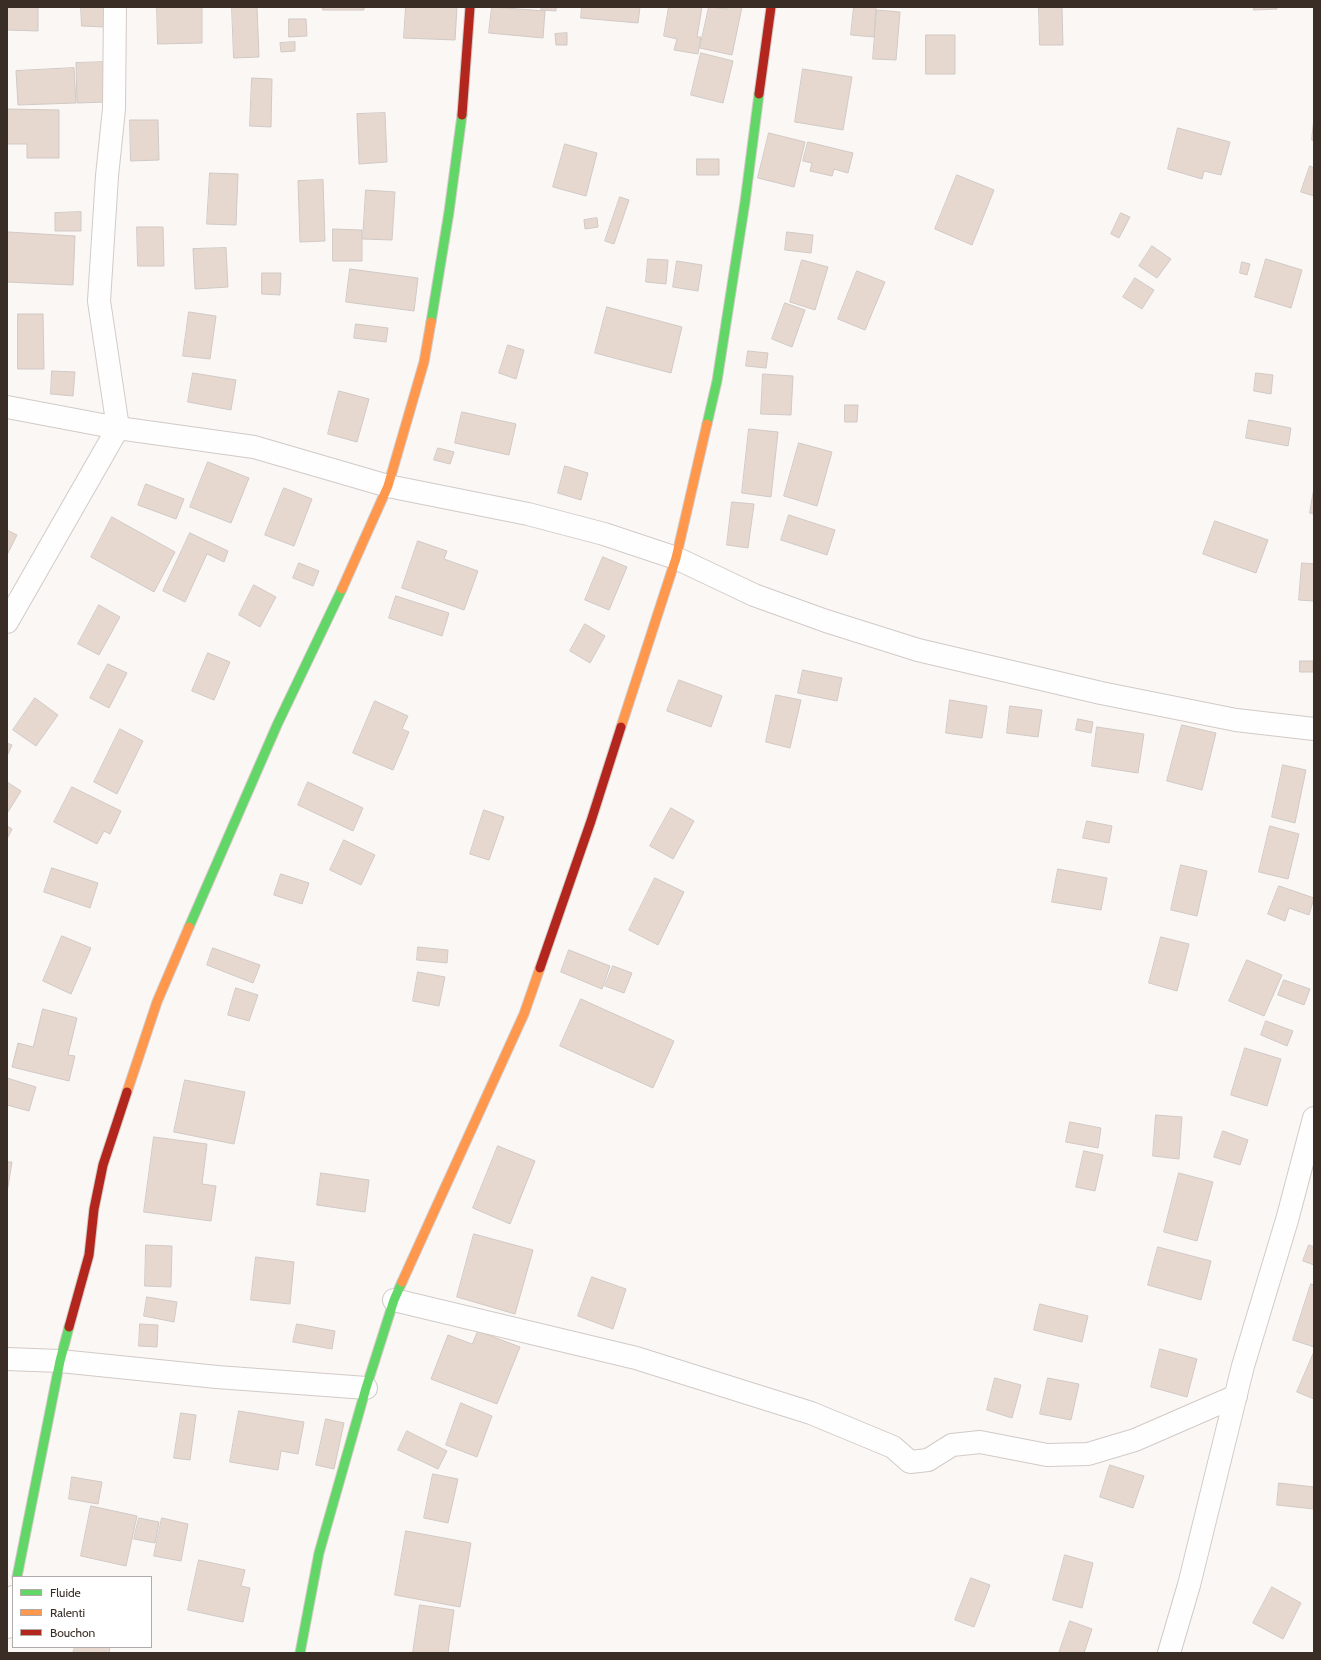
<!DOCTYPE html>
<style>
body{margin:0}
#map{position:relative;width:1321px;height:1660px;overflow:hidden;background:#fbf7f5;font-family:Cabin,sans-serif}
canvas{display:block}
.frame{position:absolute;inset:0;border:8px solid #392d26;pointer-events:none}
.legend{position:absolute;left:12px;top:1576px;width:140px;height:72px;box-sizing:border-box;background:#fff;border:1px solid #b0aba8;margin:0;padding:5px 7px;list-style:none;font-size:12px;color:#392d26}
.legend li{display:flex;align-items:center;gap:8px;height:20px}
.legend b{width:20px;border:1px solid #b0aba8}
</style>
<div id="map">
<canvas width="1321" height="1660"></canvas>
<div class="frame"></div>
<ul class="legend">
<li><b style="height:5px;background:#63d668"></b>Fluide</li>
<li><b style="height:5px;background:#ff974d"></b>Ralenti</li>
<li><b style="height:5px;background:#b3261e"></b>Bouchon</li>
</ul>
</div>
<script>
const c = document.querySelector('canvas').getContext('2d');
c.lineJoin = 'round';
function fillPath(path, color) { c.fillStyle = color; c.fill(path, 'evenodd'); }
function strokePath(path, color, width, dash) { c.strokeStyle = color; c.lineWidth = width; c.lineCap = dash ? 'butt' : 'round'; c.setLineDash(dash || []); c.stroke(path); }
const building = new Path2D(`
 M 7,7 L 38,7 L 38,31 L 7,30 Z
 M 81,7 L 105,7 L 105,27 L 82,26 Z
 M 157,7 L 202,7 L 202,43 L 158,44 Z
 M 232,7 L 257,7 L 259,57 L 234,58 Z
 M 323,7 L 364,7 L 364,10 L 323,10 Z
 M 406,7 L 457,7 L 455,40 L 404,38 Z
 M 492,7 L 545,11 L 543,38 L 489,33 Z
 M 542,7 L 556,7 L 556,11 L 541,10 Z
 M 582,7 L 640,7 L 638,23 L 581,18 Z
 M 669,7 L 702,7 L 697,37 L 701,37 L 698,54 L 674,50 L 677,39 L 664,36 Z
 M 709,7 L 728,9 L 728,7 L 742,7 L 732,55 L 700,48 Z
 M 854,7 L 876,7 L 874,37 L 851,35 Z
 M 1039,7 L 1062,7 L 1063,45 L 1040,45 Z
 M 1254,7 L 1277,7 L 1277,9 L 1254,10 Z
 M 877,10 L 900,12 L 896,60 L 873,59 Z
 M 289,19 L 306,19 L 307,36 L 289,37 Z
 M 567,33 L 567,45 L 556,45 L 555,34 Z
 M 926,35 L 955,35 L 955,74 L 926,74 Z
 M 295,42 L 295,51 L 281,52 L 280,43 Z
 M 701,53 L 733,61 L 723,103 L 691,95 Z
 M 106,62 L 107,102 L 77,103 L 76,63 Z
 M 74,68 L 76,103 L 18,105 L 16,71 Z
 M 803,69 L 852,77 L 843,130 L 795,122 Z
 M 252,78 L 272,79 L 271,127 L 250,126 Z
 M 7,109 L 59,110 L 59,158 L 27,158 L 27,144 L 7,144 Z
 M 385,113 L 387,162 L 359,164 L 357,114 Z
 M 1314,118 L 1314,141 L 1312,140 Z
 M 130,120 L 158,120 L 159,160 L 131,161 Z
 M 1178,128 L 1230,142 L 1221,175 L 1204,171 L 1202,179 L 1168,169 Z
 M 769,133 L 805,142 L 794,187 L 758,178 Z
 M 808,142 L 853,153 L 848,173 L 834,169 L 832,176 L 810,171 L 812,163 L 803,161 Z
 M 565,144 L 597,153 L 586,196 L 553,187 Z
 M 697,159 L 719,159 L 719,175 L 697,175 Z
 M 1310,166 L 1314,168 L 1314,196 L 1301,192 Z
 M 210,173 L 238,174 L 236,225 L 207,224 Z
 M 957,175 L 994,190 L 972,245 L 935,229 Z
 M 323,180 L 325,241 L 300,242 L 298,181 Z
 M 366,190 L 395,192 L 392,240 L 363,239 Z
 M 620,197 L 629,200 L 614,244 L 605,241 Z
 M 81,212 L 81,231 L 55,231 L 55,213 Z
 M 1121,213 L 1130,217 L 1119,238 L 1111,234 Z
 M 597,218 L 598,227 L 585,229 L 584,220 Z
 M 137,227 L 163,227 L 164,266 L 138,266 Z
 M 333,229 L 362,230 L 362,261 L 333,261 Z
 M 8,232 L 75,236 L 73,285 L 7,282 Z
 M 787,232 L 813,235 L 811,253 L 785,250 Z
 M 1152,246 L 1171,259 L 1157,278 L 1139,266 Z
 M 226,248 L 228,287 L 195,289 L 193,249 Z
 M 648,259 L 668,260 L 666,284 L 646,282 Z
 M 1266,259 L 1302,270 L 1291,308 L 1255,297 Z
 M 802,260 L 828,267 L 815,310 L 790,302 Z
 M 677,261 L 702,265 L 698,291 L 673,287 Z
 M 1242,262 L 1250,264 L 1247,275 L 1240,273 Z
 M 350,269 L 418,278 L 414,311 L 346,302 Z
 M 857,271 L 885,282 L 865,330 L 838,319 Z
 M 262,273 L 281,273 L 280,295 L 262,294 Z
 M 1135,278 L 1154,290 L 1142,309 L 1123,297 Z
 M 785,303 L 805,310 L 792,347 L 772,339 Z
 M 607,307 L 682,327 L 671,373 L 595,353 Z
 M 189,312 L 216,316 L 210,359 L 183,356 Z
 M 18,314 L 43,314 L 44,369 L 18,369 Z
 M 356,324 L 388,328 L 386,342 L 354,338 Z
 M 508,345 L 524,350 L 516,379 L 499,373 Z
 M 748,351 L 768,353 L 766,368 L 746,366 Z
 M 52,371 L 75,372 L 73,396 L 51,394 Z
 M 193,373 L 236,380 L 231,410 L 188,402 Z
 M 1256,373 L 1273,375 L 1271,394 L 1254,391 Z
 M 763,374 L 793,376 L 791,415 L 761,414 Z
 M 339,391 L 369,399 L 357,442 L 328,434 Z
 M 845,405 L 858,405 L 857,422 L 845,422 Z
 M 462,412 L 516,424 L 509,455 L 455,443 Z
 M 1249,420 L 1291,428 L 1288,446 L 1246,438 Z
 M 749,429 L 778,432 L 771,497 L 742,493 Z
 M 799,443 L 832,452 L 817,506 L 784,496 Z
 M 438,448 L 454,452 L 450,464 L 434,460 Z
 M 208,462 L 249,478 L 231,523 L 190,507 Z
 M 565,466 L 588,473 L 581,500 L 558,493 Z
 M 146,484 L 184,499 L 176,519 L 138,505 Z
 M 284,488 L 312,499 L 294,546 L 265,535 Z
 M 1314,488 L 1314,514 L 1310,513 Z
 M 732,502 L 754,504 L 748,548 L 727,545 Z
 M 789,515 L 835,530 L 827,555 L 781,540 Z
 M 112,517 L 175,552 L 154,592 L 91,557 Z
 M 1215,521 L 1268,540 L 1256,573 L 1203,554 Z
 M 7,530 L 17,535 L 7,555 Z
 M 190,533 L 228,551 L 224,562 L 207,554 L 185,602 L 163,591 Z
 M 418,541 L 447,551 L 444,559 L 478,571 L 464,610 L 402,588 Z
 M 603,557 L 627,567 L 609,610 L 585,600 Z
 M 299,563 L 319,571 L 313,586 L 293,578 Z
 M 1302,563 L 1314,564 L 1314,601 L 1299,600 Z
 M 254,585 L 276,597 L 260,627 L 239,615 Z
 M 396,596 L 449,613 L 442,636 L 389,618 Z
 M 99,605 L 120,617 L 99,655 L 78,644 Z
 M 585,624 L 605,636 L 590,663 L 570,651 Z
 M 208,653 L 230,662 L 214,700 L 192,691 Z
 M 1300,661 L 1313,661 L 1313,672 L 1300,672 Z
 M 108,664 L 127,673 L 109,708 L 90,698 Z
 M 803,670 L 842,678 L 837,701 L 798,693 Z
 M 679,680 L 722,696 L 711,727 L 667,711 Z
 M 776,695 L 801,700 L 790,748 L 766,742 Z
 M 35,698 L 58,715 L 36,746 L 13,730 Z
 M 950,700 L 987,706 L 982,738 L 946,733 Z
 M 375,701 L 408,716 L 402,729 L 409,732 L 393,770 L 353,753 Z
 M 1010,706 L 1042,710 L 1038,737 L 1007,733 Z
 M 1078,719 L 1093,722 L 1091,733 L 1076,730 Z
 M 1182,725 L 1216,733 L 1202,790 L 1167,781 Z
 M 1097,727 L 1144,734 L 1138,773 L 1092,766 Z
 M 120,729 L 143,741 L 117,794 L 94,782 Z
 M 7,743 L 12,745 L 7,756 Z
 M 1283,765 L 1306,770 L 1295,823 L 1272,817 Z
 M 7,782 L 21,791 L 8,812 L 7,812 Z
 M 308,782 L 363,808 L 353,831 L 298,805 Z
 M 72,787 L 121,811 L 110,834 L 104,831 L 97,844 L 54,822 Z
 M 671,808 L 694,821 L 673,859 L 650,846 Z
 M 484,810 L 504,817 L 489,860 L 470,854 Z
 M 1087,821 L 1112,826 L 1109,843 L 1083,838 Z
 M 7,826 L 12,829 L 7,839 Z
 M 1270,826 L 1299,834 L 1288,879 L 1259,872 Z
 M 344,840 L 375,855 L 361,885 L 330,870 Z
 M 1181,865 L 1207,871 L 1197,916 L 1171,910 Z
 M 52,868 L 98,883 L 90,908 L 44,892 Z
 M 1058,869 L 1107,878 L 1101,910 L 1052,902 Z
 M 281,874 L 309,883 L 302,904 L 274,895 Z
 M 655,878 L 684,892 L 658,945 L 629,930 Z
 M 1279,886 L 1314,898 L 1309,915 L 1289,908 L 1285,921 L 1268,914 Z
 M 62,936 L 91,948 L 71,994 L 43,981 Z
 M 1161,937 L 1189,944 L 1177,991 L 1149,983 Z
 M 418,947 L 448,950 L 447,963 L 417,960 Z
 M 213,948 L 260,965 L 253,983 L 207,965 Z
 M 569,950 L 610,966 L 602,989 L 561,972 Z
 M 1247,960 L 1282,975 L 1264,1016 L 1229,1001 Z
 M 613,966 L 632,973 L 624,993 L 605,986 Z
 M 418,972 L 445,977 L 439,1006 L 413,1001 Z
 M 1284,980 L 1310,989 L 1304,1005 L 1278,995 Z
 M 236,988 L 258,995 L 249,1021 L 228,1015 Z
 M 581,999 L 674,1041 L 653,1088 L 560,1046 Z
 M 43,1009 L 77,1018 L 68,1055 L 75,1056 L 69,1081 L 12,1067 L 18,1043 L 33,1047 Z
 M 1266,1021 L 1293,1031 L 1287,1046 L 1261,1035 Z
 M 1245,1048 L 1281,1059 L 1267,1106 L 1231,1095 Z
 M 7,1078 L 36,1087 L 29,1111 L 7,1105 Z
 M 185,1080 L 245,1092 L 234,1144 L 174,1132 Z
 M 1156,1115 L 1182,1117 L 1179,1159 L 1153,1156 Z
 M 1070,1122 L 1101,1128 L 1098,1148 L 1066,1142 Z
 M 1223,1131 L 1248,1140 L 1240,1165 L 1214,1157 Z
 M 154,1137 L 207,1144 L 202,1184 L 216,1186 L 211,1221 L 144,1212 Z
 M 498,1146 L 535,1161 L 510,1224 L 473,1208 Z
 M 1084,1151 L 1103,1155 L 1095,1191 L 1076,1187 Z
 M 7,1162 L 12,1162 L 7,1193 Z
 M 321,1173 L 369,1180 L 365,1212 L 317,1205 Z
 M 1179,1173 L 1213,1182 L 1197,1241 L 1164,1232 Z
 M 474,1234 L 533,1250 L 515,1314 L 457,1297 Z
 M 146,1245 L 172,1246 L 171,1287 L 145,1286 Z
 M 1309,1245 L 1314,1247 L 1314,1265 L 1303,1261 Z
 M 1158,1247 L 1211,1261 L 1201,1300 L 1148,1285 Z
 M 256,1257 L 294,1262 L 290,1304 L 251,1300 Z
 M 592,1277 L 626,1289 L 613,1329 L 578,1316 Z
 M 1311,1284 L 1314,1285 L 1314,1347 L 1293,1340 Z
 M 147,1297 L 177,1302 L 174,1322 L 144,1316 Z
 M 1040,1304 L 1088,1316 L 1082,1342 L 1034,1330 Z
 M 140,1324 L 158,1325 L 157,1347 L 139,1346 Z
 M 297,1324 L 335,1331 L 332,1349 L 293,1342 Z
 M 478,1331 L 520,1347 L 497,1404 L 431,1379 L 448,1335 L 472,1344 Z
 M 1160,1349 L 1197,1359 L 1187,1397 L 1151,1387 Z
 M 1314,1352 L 1314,1399 L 1297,1392 Z
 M 995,1378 L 1021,1385 L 1012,1418 L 987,1410 Z
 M 1048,1378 L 1079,1384 L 1071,1420 L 1040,1414 Z
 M 461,1403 L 492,1416 L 477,1457 L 446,1445 Z
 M 239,1411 L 304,1422 L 298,1454 L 281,1451 L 278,1470 L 230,1462 Z
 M 181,1413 L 196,1415 L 190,1460 L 174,1458 Z
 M 326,1419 L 344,1423 L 334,1469 L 316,1465 Z
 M 407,1431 L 447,1451 L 438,1469 L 398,1450 Z
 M 1110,1465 L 1144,1476 L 1133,1508 L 1100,1497 Z
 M 433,1474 L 458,1479 L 448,1523 L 424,1518 Z
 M 72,1477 L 102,1482 L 98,1504 L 69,1499 Z
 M 1279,1483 L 1314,1487 L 1314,1509 L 1277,1505 Z
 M 91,1506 L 137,1516 L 126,1566 L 81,1556 Z
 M 139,1518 L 159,1522 L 155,1543 L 134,1539 Z
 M 162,1518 L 188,1524 L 181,1561 L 154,1556 Z
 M 406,1531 L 471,1543 L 460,1607 L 395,1595 Z
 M 1065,1555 L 1093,1563 L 1082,1608 L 1053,1600 Z
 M 199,1560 L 245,1570 L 241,1586 L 250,1588 L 243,1622 L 188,1610 Z
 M 971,1578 L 990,1585 L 974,1627 L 955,1620 Z
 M 1272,1587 L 1301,1603 L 1283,1639 L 1253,1623 Z
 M 420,1605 L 454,1610 L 448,1653 L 413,1653 Z
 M 1070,1621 L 1092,1629 L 1084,1653 L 1059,1653 Z
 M 75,1647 L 110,1647 L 109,1653 L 73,1653 Z`);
fillPath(building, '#e7d8cf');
strokePath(building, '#d0c9c5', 1);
const street = new Path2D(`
 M 7,407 L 118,428 L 254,447 L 388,486 L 528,514 L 604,534 L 676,558 L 754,595 L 826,621 L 918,650 L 1101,693 L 1236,720 L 1314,729
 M 7,622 L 118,428 L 99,301 L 107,176 L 114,109 L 115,7
 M 394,1300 L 636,1358 L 811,1413 L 893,1447 L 910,1462 L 928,1460 L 952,1445 L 980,1442 L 1047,1455 L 1088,1454 L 1135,1440 L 1236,1396
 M 7,1359 L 60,1361 L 217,1377 L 366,1388
 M 7,1627 L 13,1597
 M 1169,1653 L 1189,1585 L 1243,1366 L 1287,1220 L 1314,1118`);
const fast = new Path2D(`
 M 431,322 L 449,212 L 462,115
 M 707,424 L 717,381 L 745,202 L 759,94
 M 189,927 L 277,725 L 342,589
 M 17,1577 L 60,1361 L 69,1327
 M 300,1653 L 319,1553 L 366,1388 L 394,1300 L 402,1282`);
const slow = new Path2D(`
 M 342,589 L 388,486 L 424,362 L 431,322
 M 621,727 L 676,558 L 707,424
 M 127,1092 L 157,1002 L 189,927
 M 402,1282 L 524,1014 L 540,968`);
const jam = new Path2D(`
 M 759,94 L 771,7
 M 462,115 L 470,7
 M 540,968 L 591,821 L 621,727
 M 69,1327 L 89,1255 L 94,1209 L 103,1165 L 127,1092`);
strokePath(street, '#d2cac6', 24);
strokePath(fast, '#d2cac6', 11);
strokePath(slow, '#d2cac6', 11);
strokePath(jam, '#d2cac6', 11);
strokePath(street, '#fefefe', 22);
strokePath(fast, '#63d668', 9);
strokePath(slow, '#ff974d', 9);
strokePath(jam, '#b3261e', 9);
</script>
